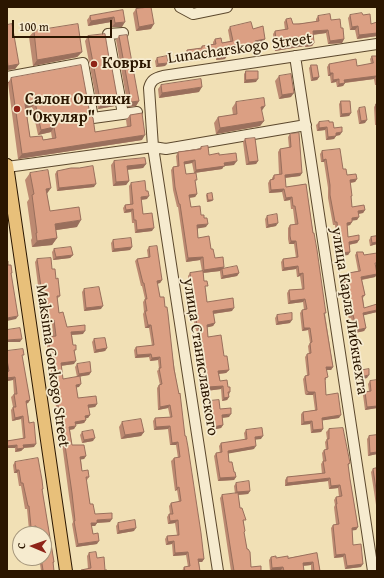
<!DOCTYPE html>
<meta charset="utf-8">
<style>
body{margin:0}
#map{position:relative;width:384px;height:578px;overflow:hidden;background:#f1e0b5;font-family:"Gentium Book Plus",serif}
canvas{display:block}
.frame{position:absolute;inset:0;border:8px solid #2b1600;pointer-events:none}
.north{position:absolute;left:12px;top:526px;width:40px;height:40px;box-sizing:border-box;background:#f6ebcf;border:1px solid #a5967c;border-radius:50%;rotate:272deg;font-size:11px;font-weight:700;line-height:16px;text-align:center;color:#2b1600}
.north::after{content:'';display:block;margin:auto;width:14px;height:18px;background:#8f2418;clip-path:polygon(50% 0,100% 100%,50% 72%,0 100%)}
.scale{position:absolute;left:12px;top:20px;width:100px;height:18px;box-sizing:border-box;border:2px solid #2b1600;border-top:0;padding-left:5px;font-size:12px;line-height:14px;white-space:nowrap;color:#2b1600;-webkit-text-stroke:3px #f6ebcf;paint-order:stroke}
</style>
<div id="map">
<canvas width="384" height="578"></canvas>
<div class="frame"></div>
<div class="north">С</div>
<div class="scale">100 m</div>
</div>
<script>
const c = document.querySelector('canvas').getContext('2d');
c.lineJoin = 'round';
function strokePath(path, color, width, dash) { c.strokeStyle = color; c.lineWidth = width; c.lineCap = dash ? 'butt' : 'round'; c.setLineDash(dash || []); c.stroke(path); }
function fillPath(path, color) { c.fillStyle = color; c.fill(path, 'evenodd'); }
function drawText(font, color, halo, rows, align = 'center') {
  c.font = font + ' "Gentium Book Plus",serif'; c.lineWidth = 3.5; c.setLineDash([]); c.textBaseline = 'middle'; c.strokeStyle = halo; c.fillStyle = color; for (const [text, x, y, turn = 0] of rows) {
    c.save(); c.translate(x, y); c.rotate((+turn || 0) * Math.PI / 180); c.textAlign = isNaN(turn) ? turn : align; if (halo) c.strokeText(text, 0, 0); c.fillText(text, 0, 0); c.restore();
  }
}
const minor = new Path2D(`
 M 180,7 L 193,14 L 227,7
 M 295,56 L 373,571
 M 7,77 L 83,63 L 93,118 L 137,112
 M 123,114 L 108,34 L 123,33
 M 7,167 L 153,147 L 166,149 L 306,125
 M 218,571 L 153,147 L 149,88 C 151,80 155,78 163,76 L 377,44`);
const major = new Path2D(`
 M 7,165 L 66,571`);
strokePath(minor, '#5c482d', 12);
strokePath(major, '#2b1600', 14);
strokePath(minor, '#f6ebcf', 10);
strokePath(major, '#e8c07a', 12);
fillPath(new Path2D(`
 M 136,9 L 151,29 L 136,31 L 133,13 Z
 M 123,10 L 122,27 L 112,27 L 111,22 L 88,26 L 87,20 L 90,16 Z
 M 350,15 L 363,15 L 371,24 L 377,22 L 377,36 L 357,39 L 355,30 L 350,30 L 348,18 Z
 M 318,16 L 331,20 L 341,28 L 344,39 L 342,43 L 328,44 L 326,33 L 313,35 L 314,43 L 312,46 L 305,47 L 305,46 L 275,51 L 273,34 L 275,31 L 285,30 L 284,22 L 286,19 L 293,24 L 316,22 L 316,19 Z
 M 7,25 L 19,64 L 15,69 L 7,70 Z
 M 230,27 L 253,29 L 265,39 L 263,42 L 256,44 L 254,47 L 226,52 L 225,59 L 216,60 L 216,57 L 186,62 L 185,53 L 187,50 L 201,48 L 202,46 L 213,45 L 213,42 L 215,39 L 222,43 L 230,41 L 228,30 Z
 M 34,31 L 82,52 L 77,57 L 33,66 L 29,37 Z
 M 88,36 L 110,64 L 118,102 L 115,106 L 98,109 L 85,41 Z
 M 119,36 L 139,101 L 136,106 L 128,107 L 116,40 Z
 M 372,56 L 377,56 L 377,85 L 375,85 L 374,79 L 345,83 L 343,86 L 337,87 L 336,82 L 331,83 L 330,76 L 328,76 L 327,67 L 329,64 L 357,66 L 371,64 L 370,59 Z
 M 157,58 L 165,66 L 156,67 L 155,61 Z
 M 311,65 L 319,77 L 317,80 L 311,81 L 309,68 Z
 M 246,71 L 256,82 L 244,83 L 244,74 Z
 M 279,76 L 291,97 L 279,99 L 275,81 Z
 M 11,78 L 90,114 L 95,132 L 127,127 L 126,120 L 130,115 L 142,140 L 18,159 L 8,83 ZM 32,107 L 38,135 L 51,132 L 52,138 L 43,140 L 30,137 L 26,108 Z
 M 161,85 L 199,92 L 159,98 L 158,89 Z
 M 341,101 L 351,113 L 349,116 L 340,117 L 339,104 Z
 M 236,102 L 264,121 L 260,126 L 216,134 L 214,123 L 218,117 L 233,115 L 232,108 Z
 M 376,104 L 377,104 L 377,125 L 375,125 L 374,107 Z
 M 359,108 L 365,123 L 359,124 L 357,111 Z
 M 319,122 L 329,122 L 340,135 L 336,136 L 334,139 L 326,140 L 325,130 L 317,131 L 316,125 Z
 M 290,134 L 302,173 L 300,176 L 285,178 L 286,187 L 306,184 L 325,314 L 333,367 L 331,370 L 327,370 L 326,380 L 325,380 L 326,395 L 339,418 L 322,420 L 323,429 L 321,432 L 311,433 L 310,424 L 301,425 L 301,414 L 303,412 L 315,410 L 313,395 L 306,395 L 305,394 L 303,379 L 305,376 L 307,375 L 305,357 L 307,354 L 309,354 L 308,346 L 310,343 L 308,330 L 302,331 L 300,313 L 302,310 L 304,310 L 303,302 L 288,304 L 287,293 L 289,290 L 302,289 L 300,276 L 297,277 L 296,269 L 282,271 L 281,262 L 283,259 L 296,258 L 294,244 L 289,244 L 288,239 L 288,228 L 290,225 L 295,225 L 293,209 L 291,209 L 290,200 L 284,201 L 282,192 L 269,193 L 268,183 L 270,180 L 272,179 L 272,178 L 274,175 L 279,175 L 278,152 L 280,149 L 289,148 L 288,137 Z
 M 245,139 L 258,161 L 256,164 L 246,165 L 243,142 Z
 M 201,147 L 209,155 L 219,155 L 234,165 L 224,166 L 222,169 L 194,173 L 192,163 L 184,164 L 186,174 L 195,182 L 197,194 L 195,197 L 189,198 L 191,207 L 201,215 L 206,227 L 198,228 L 198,238 L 211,249 L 215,258 L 224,267 L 223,268 L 239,273 L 237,276 L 221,279 L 220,272 L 220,271 L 203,273 L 207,302 L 232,311 L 213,314 L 215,323 L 213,326 L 207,327 L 208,337 L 224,356 L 229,370 L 226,373 L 219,374 L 220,381 L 228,387 L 230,392 L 229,395 L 229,397 L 227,400 L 222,401 L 221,389 L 206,391 L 196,329 L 195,329 L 188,276 L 190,273 L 202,271 L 200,260 L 186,262 L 178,207 L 177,207 L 173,190 L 171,170 L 173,167 L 177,166 L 176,156 L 178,152 L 199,149 Z
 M 322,151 L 343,169 L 347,175 L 357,179 L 355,182 L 350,183 L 352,207 L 365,210 L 363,213 L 359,214 L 357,220 L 352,220 L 352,222 L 350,225 L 347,226 L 348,237 L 359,240 L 357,243 L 349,245 L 350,252 L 348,255 L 338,256 L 335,225 L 333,225 L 328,198 L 328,188 L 324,162 L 321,162 L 320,154 Z
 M 114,161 L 146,164 L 143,168 L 127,170 L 129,181 L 126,185 L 113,186 L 111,165 Z
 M 57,171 L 94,187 L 57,191 L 55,174 Z
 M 30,173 L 47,194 L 50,211 L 77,227 L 56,230 L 57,238 L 52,245 L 32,247 L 31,240 L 32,238 L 27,202 L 29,199 L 25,180 Z
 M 131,183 L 147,199 L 141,200 L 143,214 L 152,231 L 135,233 L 134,223 L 132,223 L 131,212 L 124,213 L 123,208 L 125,205 L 130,204 L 129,186 Z
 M 207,194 L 212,201 L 207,202 L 206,195 Z
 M 267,216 L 276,226 L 266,228 L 265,219 Z
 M 377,236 L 377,244 L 370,246 L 369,240 L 371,237 Z
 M 113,240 L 132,247 L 130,250 L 112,252 L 111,243 Z
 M 149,247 L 162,280 L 160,283 L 157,284 L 160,297 L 165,307 L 204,559 L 202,562 L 199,562 L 200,571 L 182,571 L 184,567 L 188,567 L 186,555 L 173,556 L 172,544 L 166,545 L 165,539 L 167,536 L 177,535 L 175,523 L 168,524 L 167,517 L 169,514 L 170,514 L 169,506 L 171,503 L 179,502 L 177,490 L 175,491 L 171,461 L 174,458 L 178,458 L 176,445 L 170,445 L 168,429 L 154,430 L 153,421 L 155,418 L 170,417 L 168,408 L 158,410 L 157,388 L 159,385 L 160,385 L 157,371 L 159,369 L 158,360 L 150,361 L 149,357 L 135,358 L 134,350 L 136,347 L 152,346 L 149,328 L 145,328 L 143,314 L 144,312 L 143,302 L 145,299 L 142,286 L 141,286 L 135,261 L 137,259 L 148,257 L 147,250 Z
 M 54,249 L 73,255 L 70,258 L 53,260 L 52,252 Z
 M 357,252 L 364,255 L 375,266 L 377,274 L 375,277 L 362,280 L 365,295 L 363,298 L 364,308 L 377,312 L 363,315 L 366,328 L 364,331 L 355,333 L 351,318 L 349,319 L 348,315 L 347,315 L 345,297 L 341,276 L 343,274 L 358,271 L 355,255 Z
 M 37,259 L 52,269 L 56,279 L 60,296 L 57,299 L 59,313 L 67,327 L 83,334 L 72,335 L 73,345 L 75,352 L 74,364 L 61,366 L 63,379 L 79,387 L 76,387 L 78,398 L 97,404 L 95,407 L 88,408 L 90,415 L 88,418 L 86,418 L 86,420 L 84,423 L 76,424 L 74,429 L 70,430 L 72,445 L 86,456 L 84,459 L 81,459 L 82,471 L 89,477 L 87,480 L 86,480 L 90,504 L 95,514 L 110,522 L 97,523 L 95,526 L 91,526 L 93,534 L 97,544 L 76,547 L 72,524 L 73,522 L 69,496 L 59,421 L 56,421 L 55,415 L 57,412 L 50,372 L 52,369 L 53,369 L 51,355 L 48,355 L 47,346 L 45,346 L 45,340 L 47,337 L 53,336 L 52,323 L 43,325 L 35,262 Z
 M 84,289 L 101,309 L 84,311 L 82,292 Z
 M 277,315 L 290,323 L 276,325 L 275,318 Z
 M 94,339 L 107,348 L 105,351 L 94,353 L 92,342 Z
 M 7,351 L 22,357 L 30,400 L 28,403 L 26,404 L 34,447 L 24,448 L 21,451 L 15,452 L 15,448 L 7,448 L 7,441 L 23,439 L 21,419 L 12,421 L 11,410 L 13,407 L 11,397 L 14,394 L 13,380 L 7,381 Z
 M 77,364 L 91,372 L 89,375 L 77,377 L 75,367 Z
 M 358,371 L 367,378 L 357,380 L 356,374 Z
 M 370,381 L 377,408 L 365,410 L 363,395 L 365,392 L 369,391 L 368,384 Z
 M 209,401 L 229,417 L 222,418 L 223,425 L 221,428 L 211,430 L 207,404 Z
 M 122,422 L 144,432 L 141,436 L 121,439 L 119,427 Z
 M 329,429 L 350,463 L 348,466 L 350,479 L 358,527 L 356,530 L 352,530 L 353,545 L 361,567 L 345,569 L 343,557 L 334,558 L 331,528 L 333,525 L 336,524 L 334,507 L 335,505 L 334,500 L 336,497 L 339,497 L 338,488 L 329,489 L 328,481 L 285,486 L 285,480 L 287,477 L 322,474 L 321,464 L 323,461 L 322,453 L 324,450 L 326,450 L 325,442 L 327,439 L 326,432 Z
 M 246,430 L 261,439 L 255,439 L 254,449 L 228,453 L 229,462 L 236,477 L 234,480 L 218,481 L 214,456 L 216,453 L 220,453 L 219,446 L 221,443 L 245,440 L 244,433 Z
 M 82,432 L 93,441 L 82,443 L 80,435 Z
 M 377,435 L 377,454 L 368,456 L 367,439 L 369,436 Z
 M 15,462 L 43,489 L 42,490 L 54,562 L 53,564 L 54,571 L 41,571 L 39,558 L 44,558 L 44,534 L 34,534 L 34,529 L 29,530 L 27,509 L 25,509 L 21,486 L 19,486 L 17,473 L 14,473 L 13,465 Z
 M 377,468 L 377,505 L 376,505 L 371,472 L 373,469 Z
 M 236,483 L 250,491 L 248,494 L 238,495 L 240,508 L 244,523 L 244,533 L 247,549 L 251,567 L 261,571 L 231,571 L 220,498 L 222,495 L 235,494 L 234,486 Z
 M 118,523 L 134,531 L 117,534 L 116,526 Z
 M 89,553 L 97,558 L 105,570 L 108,571 L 80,571 L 81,570 L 88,569 L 87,556 Z
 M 317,553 L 320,571 L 311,571 L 311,565 L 303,566 L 304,571 L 281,571 L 281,570 L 270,571 L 269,560 L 271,557 L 276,558 L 288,558 Z`), '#bc8971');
fillPath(new Path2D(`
 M 114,17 L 111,22 L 88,26 L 91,21 Z
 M 125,22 L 122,27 L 112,27 L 115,23 Z
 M 154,24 L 151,29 L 136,31 L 139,27 Z
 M 358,26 L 355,30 L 350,30 L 352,27 Z
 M 328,30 L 326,33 L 310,35 L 313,31 Z
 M 377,33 L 377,36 L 357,39 L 359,35 Z
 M 265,39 L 263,42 L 253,44 L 255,41 Z
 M 344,39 L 342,43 L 328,44 L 330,41 Z
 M 308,43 L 305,46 L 275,51 L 277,48 Z
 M 314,43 L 312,46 L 305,47 L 308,44 Z
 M 256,44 L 254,47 L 226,52 L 223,53 L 225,50 L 228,49 Z
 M 82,52 L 77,57 L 33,66 L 37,60 Z
 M 218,54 L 216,57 L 186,62 L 188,59 Z
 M 227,56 L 225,59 L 216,60 L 218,57 Z
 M 168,63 L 165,66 L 156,67 L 158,64 Z
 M 19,64 L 15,69 L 7,70 L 7,68 L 8,66 Z
 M 330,73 L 333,73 L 330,76 L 328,76 Z
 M 376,76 L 374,79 L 342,83 L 344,80 Z
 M 319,77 L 317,80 L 311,81 L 313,78 Z
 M 258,79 L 256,82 L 244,83 L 246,80 Z
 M 339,79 L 336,82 L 331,83 L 333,80 Z
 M 345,83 L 343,86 L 337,87 L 339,84 Z
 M 202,87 L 199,92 L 159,98 L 162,93 Z
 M 294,93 L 291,97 L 279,99 L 282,95 Z
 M 139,101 L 136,106 L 128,107 L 131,102 Z
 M 35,102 L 32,107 L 21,109 L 25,104 Z
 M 118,102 L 115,106 L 98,109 L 101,105 Z
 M 265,106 L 261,112 L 261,107 Z
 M 351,113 L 349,116 L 340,117 L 342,114 Z
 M 367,120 L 365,123 L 359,124 L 361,121 Z
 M 264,121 L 260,126 L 216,134 L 220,128 Z
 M 54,127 L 51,132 L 38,135 L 41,130 Z
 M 327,127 L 325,130 L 317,131 L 319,128 Z
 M 342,132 L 340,135 L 334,136 L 336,133 Z
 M 145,135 L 142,140 L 18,159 L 22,154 Z
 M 336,136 L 334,139 L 326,140 L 328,137 Z
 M 326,159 L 324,162 L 321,162 L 323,160 Z
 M 195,160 L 192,163 L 182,165 L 184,162 Z
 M 237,161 L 234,165 L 224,166 L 222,169 L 194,173 L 196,170 L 224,163 Z
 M 258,161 L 256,164 L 246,165 L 249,162 Z
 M 146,164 L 143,168 L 124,170 L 127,166 Z
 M 302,173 L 300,176 L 283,178 L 285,175 Z
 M 357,179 L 355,182 L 348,183 L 350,180 Z
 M 129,181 L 126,185 L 113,186 L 116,182 Z
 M 96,184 L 94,187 L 57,191 L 59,188 Z
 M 51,188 L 46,195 L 46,189 Z
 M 284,189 L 282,192 L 269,193 L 271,190 Z
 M 197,194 L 195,197 L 187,198 L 189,195 Z
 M 149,196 L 147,199 L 139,200 L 141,197 Z
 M 292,197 L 290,200 L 284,201 L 286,198 Z
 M 208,200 L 213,200 L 212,201 L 207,202 Z
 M 133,209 L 131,212 L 124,213 L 126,210 Z
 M 365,210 L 363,213 L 356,214 L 358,211 Z
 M 359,217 L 357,220 L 350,221 L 352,218 Z
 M 81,220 L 77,227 L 50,231 L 55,224 Z
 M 352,222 L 350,225 L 345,226 L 347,223 Z
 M 278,223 L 276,226 L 266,228 L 268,225 Z
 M 208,224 L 206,227 L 195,229 L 197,225 Z
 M 154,228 L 152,231 L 135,233 L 137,230 Z
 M 57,238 L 52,245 L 32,247 L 37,241 Z
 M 359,240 L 357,243 L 347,245 L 349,242 Z
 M 291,241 L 296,241 L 294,244 L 289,244 Z
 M 377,242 L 377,244 L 370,246 L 372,243 Z
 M 132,247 L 130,250 L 112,252 L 114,249 Z
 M 350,252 L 348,255 L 338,256 L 340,253 Z
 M 73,255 L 70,258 L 53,260 L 56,257 Z
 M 203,257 L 200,260 L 186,262 L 188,258 Z
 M 298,266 L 296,269 L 282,271 L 284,268 Z
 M 224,267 L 222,270 L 222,269 L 220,271 L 202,273 L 204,270 Z
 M 239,273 L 237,276 L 221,279 L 223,276 Z
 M 303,273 L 300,276 L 297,277 L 299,274 Z
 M 377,274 L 375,277 L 359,280 L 361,277 Z
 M 162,280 L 160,283 L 155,284 L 157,281 Z
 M 305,299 L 303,302 L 288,304 L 290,301 Z
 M 103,306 L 101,309 L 84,311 L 86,308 Z
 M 234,308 L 232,311 L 211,314 L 213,311 Z
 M 377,310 L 377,312 L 361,316 L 363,313 Z
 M 18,316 L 16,319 L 7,321 L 7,318 Z
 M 54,320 L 52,323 L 43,325 L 46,322 Z
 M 292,320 L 290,323 L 276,325 L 278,322 Z
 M 215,323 L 213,326 L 205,328 L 207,325 Z
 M 148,325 L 151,325 L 149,328 L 145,328 Z
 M 304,328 L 310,328 L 308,330 L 302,331 Z
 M 366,328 L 364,331 L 355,333 L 357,330 Z
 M 85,331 L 83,334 L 69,335 L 71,332 Z
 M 22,339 L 20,342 L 7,342 L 7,340 Z
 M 107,348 L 105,351 L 94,353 L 96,350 Z
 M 50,352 L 53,352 L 51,355 L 48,355 Z
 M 151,354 L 149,357 L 135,358 L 137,355 Z
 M 160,357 L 158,360 L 150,361 L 152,358 Z
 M 76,361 L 74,364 L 59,366 L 61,363 Z
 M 326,367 L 333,367 L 331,370 L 324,370 Z
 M 229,370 L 226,373 L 216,374 L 218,371 Z
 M 91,372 L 89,375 L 77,377 L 79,374 Z
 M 369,375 L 367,378 L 357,380 L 359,377 Z
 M 15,377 L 13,380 L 7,381 L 7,379 Z
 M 81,384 L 79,387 L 74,388 L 76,385 Z
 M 223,386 L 221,389 L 206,391 L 208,387 Z
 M 309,392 L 315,392 L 313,395 L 306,395 Z
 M 229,397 L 227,400 L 222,401 L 224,398 Z
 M 30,400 L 28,403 L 24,404 L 26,401 Z
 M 97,404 L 95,407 L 86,408 L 88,405 Z
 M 170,405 L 168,408 L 158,410 L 160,407 Z
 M 377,406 L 377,408 L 365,410 L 367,407 Z
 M 231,414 L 229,417 L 220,418 L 222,415 Z
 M 90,415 L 88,418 L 83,419 L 85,416 Z
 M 341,415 L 339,418 L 319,421 L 322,418 Z
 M 23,416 L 21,419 L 12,421 L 15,418 Z
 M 86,420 L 84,423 L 73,425 L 75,422 Z
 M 312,421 L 310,424 L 301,425 L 304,422 Z
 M 223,425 L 221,428 L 211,430 L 213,427 Z
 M 76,426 L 74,429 L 67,430 L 69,427 Z
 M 170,426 L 168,429 L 154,430 L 156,427 Z
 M 323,429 L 321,432 L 311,433 L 313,430 Z
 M 144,432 L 141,436 L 121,439 L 125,435 Z
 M 263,436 L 261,439 L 253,440 L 255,437 Z
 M 95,438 L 93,441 L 82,443 L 84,440 Z
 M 178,442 L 176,445 L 170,445 L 172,443 Z
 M 36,444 L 34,447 L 21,448 L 23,445 Z
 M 17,445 L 15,448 L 7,448 L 7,446 Z
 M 256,446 L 254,449 L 226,454 L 228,451 Z
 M 24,448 L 21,451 L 15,452 L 17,449 Z
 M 377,452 L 377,454 L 368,456 L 370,453 Z
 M 86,456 L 84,459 L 78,460 L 80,457 Z
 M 16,470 L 19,470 L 17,473 L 14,473 Z
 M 236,477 L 234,480 L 218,481 L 220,478 Z
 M 330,478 L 328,481 L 285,486 L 287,483 Z
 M 340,485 L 338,488 L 329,489 L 331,486 Z
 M 179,487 L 177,490 L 175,491 L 177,488 Z
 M 250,491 L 248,494 L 235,495 L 237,492 Z
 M 112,519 L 110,522 L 95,523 L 97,520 Z
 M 178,520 L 175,523 L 168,524 L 170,521 Z
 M 91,523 L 97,523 L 95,526 L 89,526 Z
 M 36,526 L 34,529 L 29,530 L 31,527 Z
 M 358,527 L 356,530 L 349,531 L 352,528 Z
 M 136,528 L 134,531 L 117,534 L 119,531 Z
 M 99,541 L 97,544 L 76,547 L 78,544 Z
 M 174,541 L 172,544 L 166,545 L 168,542 Z
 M 188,552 L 186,555 L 173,556 L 175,553 Z
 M 345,554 L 343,557 L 334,558 L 336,555 Z
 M 198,559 L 204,559 L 202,562 L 196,562 Z
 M 313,562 L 311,565 L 300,566 L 303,563 Z
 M 363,564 L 361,567 L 345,569 L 347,566 Z
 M 283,567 L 281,570 L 270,571 L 272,568 Z`), '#996f5c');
const building = new Path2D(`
 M 149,7 L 151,7 L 154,24 L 139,27 L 136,9 Z
 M 123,10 L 125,22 L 115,23 L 114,17 L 91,21 L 90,16 Z
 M 362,13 L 363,15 L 370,14 L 371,24 L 377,22 L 377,33 L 359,35 L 358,26 L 352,27 L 350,15 Z
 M 330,14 L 331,20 L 340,19 L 341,28 L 343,28 L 344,39 L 330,41 L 328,30 L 313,31 L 314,43 L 308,44 L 308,43 L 277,48 L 275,31 L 288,29 L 286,19 L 291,18 L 293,24 L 299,24 L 319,21 L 318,16 Z
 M 251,22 L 253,29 L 263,26 L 265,39 L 255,41 L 256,44 L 228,49 L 225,50 L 227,56 L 218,57 L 218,54 L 188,59 L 187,50 L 202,48 L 202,46 L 216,44 L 215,39 L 221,38 L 222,43 L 233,41 L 230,27 Z
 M 12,24 L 19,64 L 8,66 L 7,58 L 7,25 Z
 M 78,24 L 82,52 L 37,60 L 34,31 Z
 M 105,34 L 110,64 L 111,63 L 118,102 L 101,105 L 88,36 Z
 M 127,35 L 139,101 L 131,102 L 119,36 Z
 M 167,56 L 168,63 L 158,64 L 157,58 Z
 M 372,56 L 377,56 L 377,81 L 376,76 L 344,80 L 345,83 L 339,84 L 339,79 L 333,80 L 333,73 L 330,73 L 329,64 L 356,59 L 357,66 L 373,63 Z
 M 81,65 L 90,114 L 93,118 L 95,132 L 131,126 L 130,115 L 142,113 L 145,135 L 22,154 L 11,78 ZM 35,102 L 41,130 L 54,127 L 56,138 L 43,140 L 42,136 L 30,137 L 25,104 Z
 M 311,65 L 317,65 L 319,77 L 313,78 Z
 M 246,71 L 258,71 L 258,79 L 246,80 Z
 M 291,74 L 294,93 L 282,95 L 279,76 Z
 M 201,79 L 202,87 L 162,93 L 161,85 Z
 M 264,98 L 265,106 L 261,107 L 264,121 L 220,128 L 218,117 L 237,114 L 236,102 Z
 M 341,101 L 350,101 L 351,113 L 342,114 Z
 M 376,104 L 377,104 L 377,121 Z
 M 365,107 L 367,120 L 361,121 L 359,108 Z
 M 329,121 L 329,122 L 333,122 L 334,128 L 342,127 L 342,132 L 336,133 L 336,136 L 328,137 L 327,127 L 319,128 L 319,122 Z
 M 299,133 L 302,173 L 285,175 L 286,187 L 306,184 L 313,233 L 314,233 L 317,250 L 325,307 L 326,313 L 324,313 L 333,367 L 326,367 L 328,377 L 325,378 L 326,395 L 338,393 L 341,415 L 322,418 L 323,429 L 313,430 L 312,421 L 304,422 L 303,412 L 317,410 L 315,392 L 309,392 L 307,391 L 305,376 L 309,375 L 307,354 L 311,353 L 310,343 L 312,342 L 310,328 L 304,328 L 302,310 L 307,309 L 305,299 L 290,301 L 289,290 L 304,289 L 303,273 L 299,274 L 298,266 L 284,268 L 283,259 L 298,257 L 296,241 L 291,241 L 290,236 L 290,225 L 298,224 L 295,206 L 293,206 L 292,197 L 286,198 L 284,189 L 271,190 L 270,180 L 274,179 L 274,175 L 282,174 L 280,149 L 291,147 L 290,134 Z
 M 255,138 L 258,161 L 249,162 L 245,139 Z
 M 208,146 L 209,155 L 219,153 L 219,155 L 236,153 L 237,161 L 224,163 L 225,166 L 196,170 L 195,160 L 184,162 L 186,174 L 196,173 L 197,180 L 195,180 L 197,194 L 189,195 L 191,207 L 200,206 L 201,215 L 204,215 L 204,218 L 207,218 L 208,224 L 197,225 L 198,238 L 209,236 L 211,249 L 213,249 L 215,258 L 223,257 L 224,267 L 204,270 L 203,257 L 188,258 L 180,204 L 179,204 L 175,187 L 173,167 L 179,166 L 178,152 L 201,149 L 201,147 Z
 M 340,149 L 343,169 L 346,169 L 347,175 L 356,174 L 357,179 L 350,180 L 352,196 L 351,196 L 352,207 L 364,205 L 365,210 L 358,211 L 359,217 L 352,218 L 352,222 L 347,223 L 348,237 L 359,235 L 359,240 L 349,242 L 350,252 L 340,253 L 337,222 L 335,222 L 330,195 L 330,185 L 326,159 L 323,160 L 322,151 Z
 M 145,158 L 146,164 L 127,166 L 129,181 L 116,182 L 114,161 Z
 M 93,166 L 96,184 L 59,188 L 57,171 L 71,168 L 79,168 Z
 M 48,170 L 51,188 L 46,189 L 50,211 L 79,207 L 81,220 L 55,224 L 57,238 L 37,241 L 36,233 L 37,233 L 32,195 L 34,194 L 30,173 Z
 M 145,181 L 146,191 L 148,191 L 149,196 L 141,197 L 143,214 L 152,213 L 154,228 L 137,230 L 136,220 L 134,220 L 133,209 L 126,210 L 125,205 L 133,204 L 131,183 Z
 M 212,193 L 213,200 L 208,200 L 207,194 Z
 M 277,214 L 278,223 L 268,225 L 267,216 Z
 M 377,236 L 377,242 L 372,243 L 371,237 Z
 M 131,238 L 132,247 L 114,249 L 113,240 Z
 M 157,246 L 162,280 L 157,281 L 160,297 L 164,297 L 165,307 L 167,307 L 168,314 L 174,369 L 179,394 L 180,393 L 185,436 L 186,436 L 188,447 L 201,533 L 204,559 L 198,559 L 200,571 L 185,571 L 184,567 L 190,566 L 188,552 L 175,553 L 174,541 L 168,542 L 167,536 L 179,535 L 178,520 L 170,521 L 169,514 L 173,514 L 171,503 L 181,501 L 179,487 L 177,488 L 174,458 L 180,457 L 178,442 L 172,443 L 170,426 L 156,427 L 155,418 L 172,417 L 170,405 L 160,407 L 159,385 L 162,384 L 159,368 L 161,368 L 160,357 L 152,358 L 151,354 L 137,355 L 136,347 L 154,345 L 151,325 L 148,325 L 145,311 L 147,311 L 145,299 L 147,299 L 144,283 L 143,283 L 137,259 L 150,257 L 149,247 Z
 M 71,247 L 73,255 L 56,257 L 54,249 Z
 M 357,252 L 363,252 L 364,255 L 377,253 L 377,263 L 375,263 L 377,274 L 361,277 L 365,295 L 362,296 L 364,308 L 377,304 L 377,310 L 363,313 L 366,328 L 357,330 L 353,315 L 351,316 L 350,312 L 349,312 L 347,294 L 343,274 L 360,271 Z
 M 51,258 L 52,269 L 55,269 L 56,279 L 58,278 L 60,296 L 57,296 L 59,313 L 63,312 L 67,327 L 85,325 L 85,331 L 71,332 L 73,345 L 76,345 L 76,350 L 74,350 L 76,361 L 61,363 L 63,379 L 80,376 L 81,384 L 76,385 L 78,398 L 96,396 L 97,404 L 88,405 L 90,415 L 85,416 L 86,420 L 75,422 L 76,426 L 69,427 L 72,445 L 84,445 L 86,456 L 80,457 L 82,471 L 88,470 L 89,477 L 86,477 L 90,504 L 93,504 L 95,514 L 112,513 L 112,519 L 97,520 L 97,523 L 91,523 L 93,534 L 98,533 L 99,541 L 78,544 L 74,521 L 75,521 L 72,493 L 61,418 L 59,418 L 57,412 L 59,411 L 52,369 L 56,368 L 53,352 L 50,352 L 49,343 L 47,343 L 47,337 L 56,336 L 54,320 L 46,322 L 37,259 Z
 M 7,261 L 8,261 L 8,265 L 11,265 L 12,273 L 11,273 L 18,316 L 7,318 Z
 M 237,266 L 239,273 L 223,276 L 222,269 Z
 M 203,271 L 204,281 L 207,281 L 208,286 L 205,286 L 207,302 L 233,298 L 234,308 L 213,311 L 215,323 L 207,325 L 208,337 L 221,335 L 224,356 L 227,356 L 229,370 L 218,371 L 220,381 L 227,380 L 228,387 L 230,387 L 230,392 L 228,392 L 229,397 L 224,398 L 223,386 L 208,387 L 198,326 L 197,326 L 190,273 Z
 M 99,287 L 103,306 L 86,308 L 84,289 Z
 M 292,313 L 292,320 L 278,322 L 277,315 Z
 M 20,328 L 22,339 L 7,340 L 7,330 Z
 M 105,338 L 107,348 L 96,350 L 94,339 Z
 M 23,349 L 24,355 L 22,355 L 30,400 L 26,401 L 29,423 L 34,422 L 36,444 L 23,445 L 24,448 L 17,449 L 17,445 L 7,446 L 7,441 L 25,438 L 23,416 L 15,418 L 13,407 L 16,407 L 14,394 L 17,394 L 15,377 L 7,378 L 7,372 L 9,371 L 7,360 L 7,351 Z
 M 90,362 L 91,372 L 79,374 L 77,364 Z
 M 369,369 L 369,375 L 359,377 L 358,371 Z
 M 377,380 L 377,406 L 367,407 L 365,392 L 371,391 L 370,381 Z
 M 219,400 L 220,409 L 231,408 L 231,414 L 222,415 L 223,425 L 213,427 L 209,401 Z
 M 141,419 L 144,432 L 125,435 L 122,422 Z
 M 262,428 L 263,436 L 255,437 L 256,446 L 228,451 L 229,462 L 232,462 L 234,472 L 235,472 L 236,477 L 220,478 L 216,453 L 222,452 L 221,443 L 247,439 L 246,430 Z
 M 343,428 L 350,463 L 348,464 L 350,479 L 358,527 L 352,528 L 353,545 L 361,544 L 363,564 L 347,566 L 345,554 L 336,555 L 333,525 L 339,524 L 336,504 L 337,504 L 336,497 L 342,496 L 340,485 L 331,486 L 330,478 L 287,483 L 287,477 L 325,473 L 323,461 L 326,461 L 324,450 L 328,449 L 327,439 L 329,439 L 329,429 Z
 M 93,430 L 95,438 L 84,440 L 82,432 Z
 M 377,435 L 377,452 L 370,453 L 369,436 Z
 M 38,458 L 42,480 L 43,489 L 42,489 L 54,562 L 53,562 L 54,571 L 39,571 L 43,570 L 41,558 L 44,558 L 44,534 L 37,534 L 36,526 L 31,527 L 29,506 L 28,506 L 23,483 L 21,483 L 19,470 L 16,470 L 15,462 Z
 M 377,468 L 377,496 L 373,469 Z
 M 249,481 L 250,491 L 237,492 L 236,483 Z
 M 238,493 L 240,508 L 242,508 L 246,520 L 243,520 L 245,531 L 244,532 L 247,549 L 248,549 L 250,552 L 251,567 L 261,566 L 261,571 L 234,571 L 222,495 Z
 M 135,520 L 136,528 L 119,531 L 118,523 Z
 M 96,552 L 97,558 L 104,557 L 105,570 L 107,570 L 108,571 L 81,571 L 81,570 L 91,568 L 89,553 Z
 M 317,553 L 320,571 L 314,571 L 313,562 L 303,563 L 304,571 L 284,571 L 283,567 L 272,568 L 271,557 L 276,556 L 276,558 L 288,556 L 288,558 Z`);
fillPath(building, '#db9f83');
strokePath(building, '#996f5c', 1);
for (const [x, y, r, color] of [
 [94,64,4,"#8f2418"],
 [17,109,4,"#8f2418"]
]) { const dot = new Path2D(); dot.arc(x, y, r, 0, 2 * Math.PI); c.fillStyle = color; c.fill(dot); strokePath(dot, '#f6ebcf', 1.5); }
drawText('16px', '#2b1600', '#f6ebcf', [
 ["Lunacharskogo Street",240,49,-8],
 ["улица Карла Либкнехта",349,311,81],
 ["улица Станиславского",200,357,81],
 ["Maksima Gorkogo Street",52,366,82]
]);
drawText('bold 16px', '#2b1600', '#f6ebcf', [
 ["Ковры",102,64],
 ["Салон Оптики",25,100],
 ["\"Окуляр\"",25,118]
], 'left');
</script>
